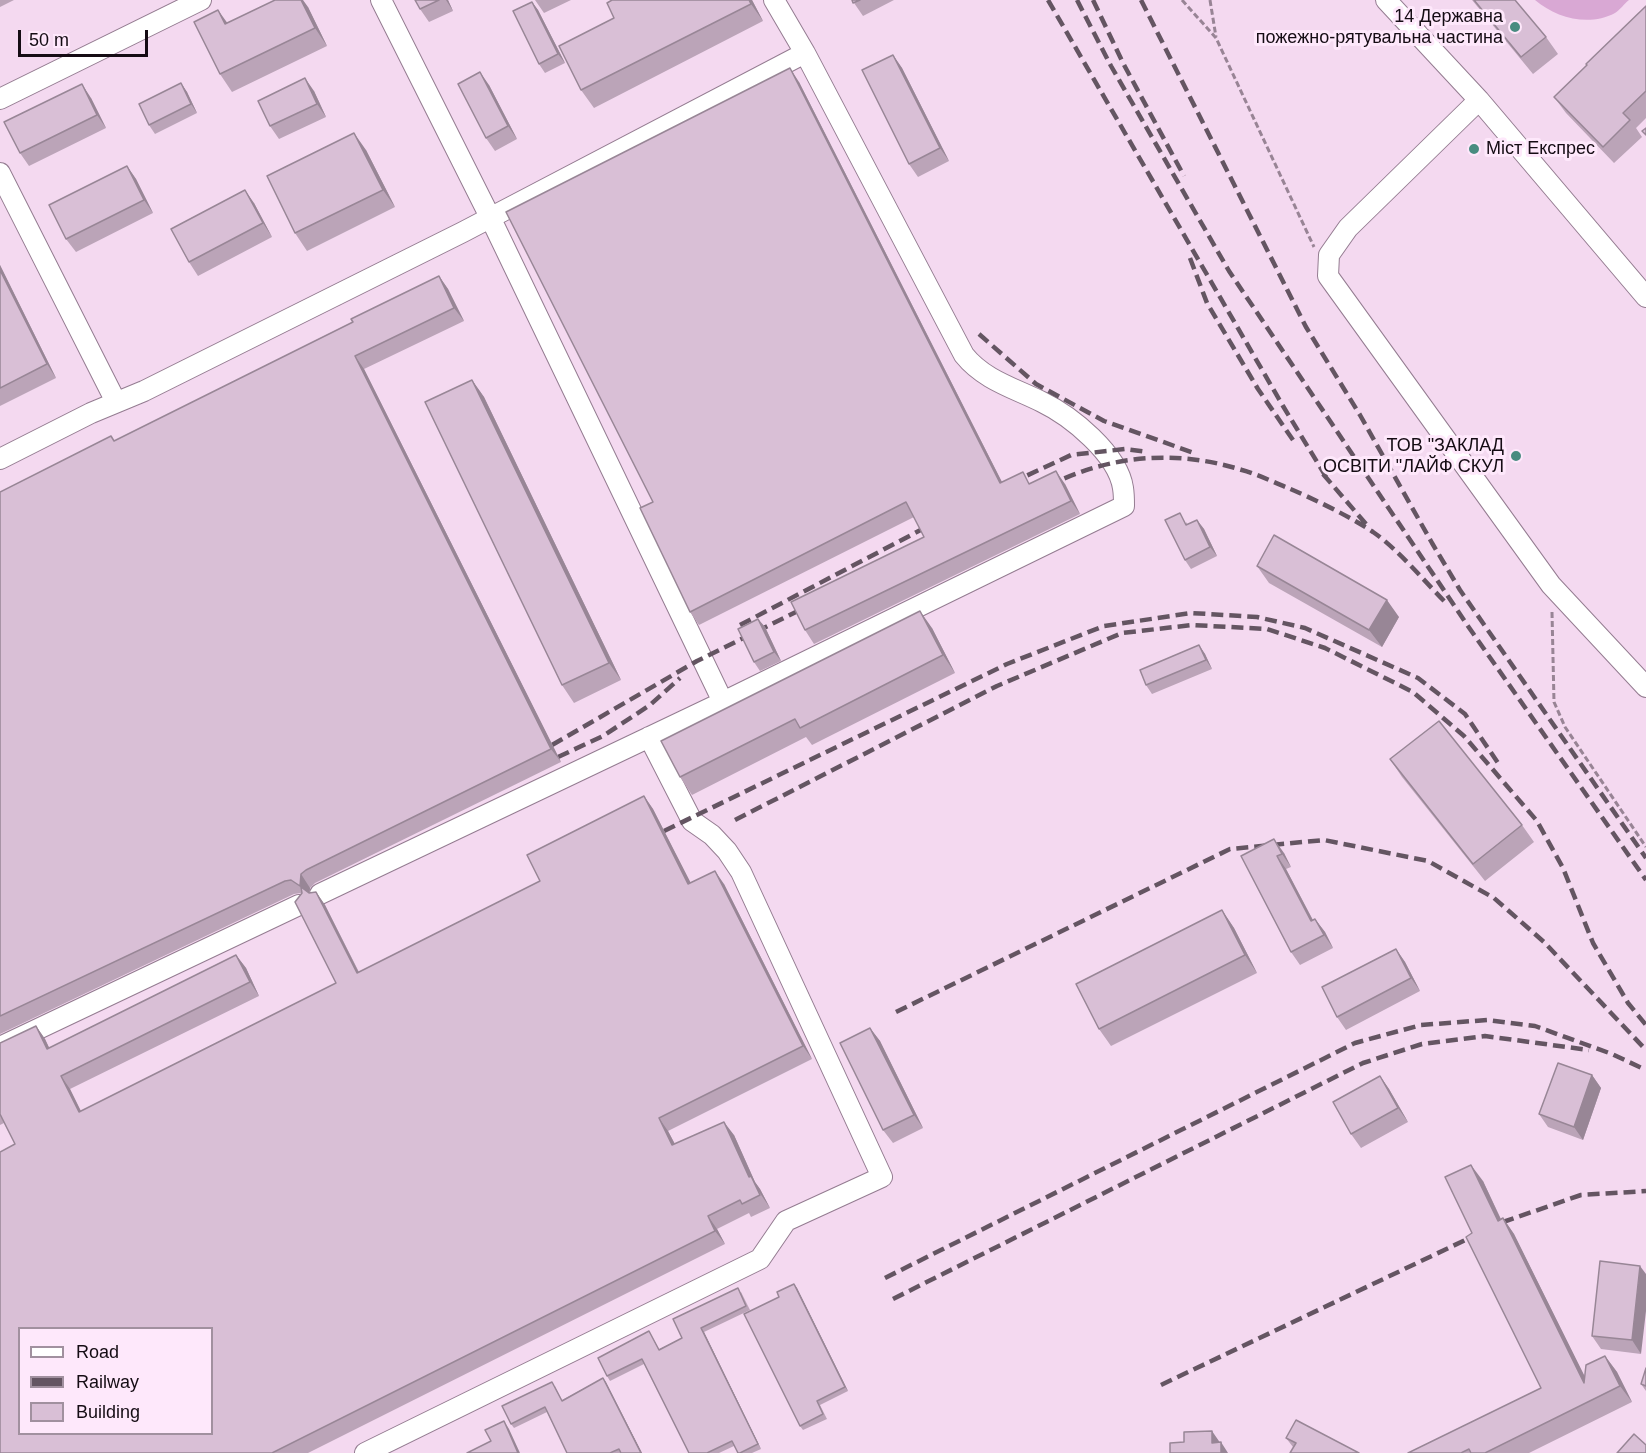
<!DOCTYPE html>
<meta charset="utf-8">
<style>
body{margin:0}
#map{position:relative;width:1646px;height:1453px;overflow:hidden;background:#f4d9f0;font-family:Arial,sans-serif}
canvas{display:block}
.legend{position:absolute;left:18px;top:1327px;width:195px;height:108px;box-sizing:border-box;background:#fee8fb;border:2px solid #a1909f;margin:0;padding:8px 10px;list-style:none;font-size:18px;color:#150c14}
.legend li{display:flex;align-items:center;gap:12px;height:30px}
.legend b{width:30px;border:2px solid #a1909f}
.scale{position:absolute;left:18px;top:30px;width:130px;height:27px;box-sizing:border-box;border:3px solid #150c14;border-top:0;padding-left:8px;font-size:18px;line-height:21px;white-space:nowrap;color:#150c14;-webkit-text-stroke:4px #fee8fb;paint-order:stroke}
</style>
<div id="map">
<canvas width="1646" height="1453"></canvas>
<ul class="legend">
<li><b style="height:8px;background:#fff"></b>Road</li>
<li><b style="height:8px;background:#645562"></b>Railway</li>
<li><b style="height:16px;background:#d9bfd6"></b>Building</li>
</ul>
<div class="scale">50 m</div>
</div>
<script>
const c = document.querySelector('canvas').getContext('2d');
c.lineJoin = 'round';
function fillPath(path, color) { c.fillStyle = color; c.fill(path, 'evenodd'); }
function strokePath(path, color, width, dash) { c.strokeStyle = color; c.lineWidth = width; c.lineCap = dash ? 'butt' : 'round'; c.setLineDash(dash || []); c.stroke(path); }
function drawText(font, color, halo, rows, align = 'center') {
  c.font = font + ' Arial,sans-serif'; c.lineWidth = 6; c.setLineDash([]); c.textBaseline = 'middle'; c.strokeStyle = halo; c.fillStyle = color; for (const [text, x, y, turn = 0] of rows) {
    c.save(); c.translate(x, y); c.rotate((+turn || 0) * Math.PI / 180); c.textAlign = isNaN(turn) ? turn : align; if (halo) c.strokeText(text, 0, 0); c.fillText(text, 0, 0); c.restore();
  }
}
fillPath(new Path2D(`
 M 1535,0 L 1629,0 C 1624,4 1620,10 1615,13 C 1589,27 1556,18 1535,0 Z`), '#d9a8d4');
const minor = new Path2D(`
 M 381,0 L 490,217 L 723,702
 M 1386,0 L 1479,100 L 1646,297
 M 0,99 L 201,0
 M 1479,100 L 1348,228 L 1329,255 L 1328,276 L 1551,585 L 1646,687
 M 0,173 L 116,402
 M 0,459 L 91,413 L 144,391 L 463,232 L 805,53
 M 320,894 L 723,702 L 1124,506 C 1124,500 1124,494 1123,488 C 1118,454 1071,416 1042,402 C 1014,388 984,380 964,355 L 805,53 L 774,0
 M 0,1047 L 299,905
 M 365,1453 L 760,1259 L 786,1221 L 882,1177 L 741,872 L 727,851 L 712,835 L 692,821 L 649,737`);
strokePath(minor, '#947c91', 22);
strokePath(new Path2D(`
 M 1182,0 L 1216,38 L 1314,247
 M 1210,0 L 1216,37
 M 1552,612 L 1554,702 L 1565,727 L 1646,847`), '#988495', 3, [6, 3]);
strokePath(minor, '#fff', 20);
strokePath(new Path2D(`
 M 1048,0 L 1283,406 L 1328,480
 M 1077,0 L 1111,66 L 1229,271 L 1470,629 L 1646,880
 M 1093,0 L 1123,63 L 1184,176
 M 1141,0 L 1306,327 L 1360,415 L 1432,543 L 1460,590 L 1646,858
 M 1190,258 L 1207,303 L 1258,389 L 1295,443
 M 979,334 L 1036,384 L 1104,421 L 1197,454
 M 1323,474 L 1366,524
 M 1011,483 L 1071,455 L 1125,449 L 1148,452
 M 1048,486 C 1110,455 1175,449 1242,470 C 1257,474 1273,482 1288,488 C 1314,499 1349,516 1373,532 C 1399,550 1425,582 1448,605
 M 740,625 L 934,523
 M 552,745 L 697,661 L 812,604
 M 558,757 L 603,736 L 650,705 L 680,678
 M 735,820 L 997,686 L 1122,633 L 1192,625 L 1267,629 L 1325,648 L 1413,692 L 1464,736 L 1537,821 L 1563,868 L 1593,943 L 1628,1003 L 1646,1025
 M 664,831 L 1007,664 L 1104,626 L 1191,613 L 1257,617 L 1305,628 L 1418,678 L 1465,714 L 1500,766
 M 896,1012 L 1230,849 L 1324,840 L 1428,861 L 1494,898 L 1544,942 L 1646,1050
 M 885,1278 L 1355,1043 L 1421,1025 L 1487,1020 L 1535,1026 L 1612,1054 L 1646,1070
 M 893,1299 L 1363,1063 L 1422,1044 L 1485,1036 L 1589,1050
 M 1161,1385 L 1503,1222 L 1581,1195 L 1646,1191`), '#645562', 4.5, [12, 6]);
fillPath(new Path2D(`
 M 0,0 L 14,0 L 0,7 Z
 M 415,0 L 448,0 L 453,11 L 429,22 L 420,9 Z
 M 535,0 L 571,0 L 544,13 Z
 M 752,0 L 763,21 L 594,108 L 581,90 Z
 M 852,0 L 894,0 L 863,16 Z
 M 1472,0 L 1515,0 L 1546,37 L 1558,54 L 1533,74 Z
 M 532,2 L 538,10 L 565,63 L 545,73 L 539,64 Z
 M 1646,6 L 1646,118 L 1636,128 L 1642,137 L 1614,163 L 1566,113 L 1554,97 L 1587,65 Z
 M 308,7 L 327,46 L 232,92 L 220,74 L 227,23 Z
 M 893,55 L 902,68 L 949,161 L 918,177 L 909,164 Z
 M 799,82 L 1002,482 L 1065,484 L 1080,514 L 814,644 L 805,630 L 924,537 L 914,517 L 699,625 L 690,612 L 653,502 Z
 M 181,83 L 187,92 L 197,113 L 155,134 L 149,125 Z
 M 489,85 L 517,139 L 495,151 L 486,138 Z
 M 314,91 L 326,117 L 279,139 L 270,126 Z
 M 91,98 L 106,128 L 29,166 L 20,153 Z
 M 366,150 L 395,207 L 307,251 L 295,233 Z
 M 127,166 L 136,179 L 153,213 L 76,252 L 66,239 Z
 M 254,203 L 272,237 L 198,276 L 189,262 Z
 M 0,265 L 56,378 L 0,406 Z
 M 439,276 L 448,289 L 464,321 L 364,369 L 561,762 L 315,883 L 310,888 L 310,893 L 316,892 L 325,905 L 359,972 L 540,881 L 644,796 L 653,809 L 690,883 L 724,884 L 812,1059 L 668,1131 L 675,1144 L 734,1135 L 755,1182 L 760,1189 L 770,1208 L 751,1217 L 749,1213 L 717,1229 L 725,1244 L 308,1453 L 0,1453 L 15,1144 L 4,1123 L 0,1125 L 0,1043 L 36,1026 L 45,1039 L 49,1048 L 236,955 L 246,968 L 259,996 L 70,1089 L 81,1111 L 336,983 L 301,893 L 294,894 L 0,1034 L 0,492 L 115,441 L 353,322 Z
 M 472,380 L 484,397 L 621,680 L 574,703 L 562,685 Z
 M 1197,520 L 1204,529 L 1217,556 L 1191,569 L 1185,560 L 1186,522 L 1188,525 Z
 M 1257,566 L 1399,617 L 1382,647 L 1269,583 Z
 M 758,619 L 765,627 L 781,661 L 760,671 L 754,662 Z
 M 932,628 L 955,673 L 812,745 L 806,737 L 692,795 L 680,777 Z
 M 1199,645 L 1205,654 L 1212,669 L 1152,694 L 1146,685 Z
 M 1390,759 L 1522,825 L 1534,842 L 1485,881 L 1402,777 Z
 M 1284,853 L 1291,867 L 1286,869 L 1313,920 L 1315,919 L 1325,932 L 1333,948 L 1300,965 L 1291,952 L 1241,856 Z
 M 1222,910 L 1234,928 L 1257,973 L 1111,1046 L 1099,1029 Z
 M 1396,949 L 1405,962 L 1420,991 L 1346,1030 L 1337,1017 Z
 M 870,1028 L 880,1041 L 923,1128 L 893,1143 L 883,1130 Z
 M 1592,1075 L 1601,1088 L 1583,1140 L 1548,1127 L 1539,1114 Z
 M 1380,1076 L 1389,1089 L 1408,1122 L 1361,1148 L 1351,1134 Z
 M 1483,1181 L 1501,1219 L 1503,1218 L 1514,1234 L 1585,1378 L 1605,1356 L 1617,1372 L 1632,1402 L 1529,1453 L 1408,1453 L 1541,1388 L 1472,1233 Z
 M 1600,1261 L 1641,1354 L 1601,1349 L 1592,1336 Z
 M 794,1284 L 797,1288 L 848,1391 L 820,1405 L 827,1419 L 803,1430 L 800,1426 L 779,1297 Z
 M 741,1292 L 750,1310 L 704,1332 L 761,1449 L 752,1453 L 738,1453 L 734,1446 L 719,1453 L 689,1453 L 644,1364 L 610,1381 L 607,1376 L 649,1331 L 659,1349 L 682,1338 Z
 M 1646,1368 L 1646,1391 L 1641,1384 Z
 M 603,1378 L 642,1453 L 567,1453 L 547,1412 L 514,1428 L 511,1424 L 555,1386 L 562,1400 Z
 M 1286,1438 L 1359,1453 L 1293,1447 Z`), '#bba4b8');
fillPath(new Path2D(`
 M 301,0 L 303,0 L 308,7 L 327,46 L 315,28 Z
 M 446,0 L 448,0 L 453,11 Z
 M 749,0 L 752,0 L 763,21 L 751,4 Z
 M 532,2 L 538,10 L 565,63 L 558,54 Z
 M 218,10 L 231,28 L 225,24 Z
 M 893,55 L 902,68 L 949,161 L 940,148 Z
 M 790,68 L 799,82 L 1009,496 L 1000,483 Z
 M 480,72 L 489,85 L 517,139 L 508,126 Z
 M 305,78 L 314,91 L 326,117 L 317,104 Z
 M 181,83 L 187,92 L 197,113 L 191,104 Z
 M 82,84 L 91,98 L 106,128 L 97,115 Z
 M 354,133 L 366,150 L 395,207 L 383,190 Z
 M 127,166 L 136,179 L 153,213 L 144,200 Z
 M 245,190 L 254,203 L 272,237 L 263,223 Z
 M 0,265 L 56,378 L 47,364 L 0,270 Z
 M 439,276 L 448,289 L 464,321 L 454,308 Z
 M 355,356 L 364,369 L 561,762 L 551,749 Z
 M 472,380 L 484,397 L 621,680 L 609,663 Z
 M 1056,471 L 1065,484 L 1080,514 L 1071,501 Z
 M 1197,520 L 1204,529 L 1217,556 L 1210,547 Z
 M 1387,600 L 1399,617 L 1382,647 L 1369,630 Z
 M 920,611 L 932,628 L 955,673 L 943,655 Z
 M 758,619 L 765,627 L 781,661 L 774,652 Z
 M 1199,645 L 1205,654 L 1212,669 L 1206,660 Z
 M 644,796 L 653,809 L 698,897 L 688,884 Z
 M 1274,839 L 1284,853 L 1291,867 L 1282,854 Z
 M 1277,856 L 1286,869 L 1320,934 L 1311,921 Z
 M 715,871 L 724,884 L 812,1059 L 803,1046 Z
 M 301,874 L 310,888 L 309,899 L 300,886 Z
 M 316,892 L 325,905 L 366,987 L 357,973 Z
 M 1222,910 L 1234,928 L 1257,973 L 1245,955 Z
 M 1315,919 L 1325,932 L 1333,948 L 1324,935 Z
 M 1396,949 L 1405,962 L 1420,991 L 1411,978 Z
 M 236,955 L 246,968 L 259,996 L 250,982 Z
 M 36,1026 L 45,1039 L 56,1062 L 47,1049 Z
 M 870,1028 L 880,1041 L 923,1128 L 914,1115 Z
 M 1592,1075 L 1601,1088 L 1583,1140 L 1574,1127 Z
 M 61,1076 L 70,1089 L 88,1126 L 79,1112 Z
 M 1380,1076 L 1389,1089 L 1408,1122 L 1398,1108 Z
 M 659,1118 L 668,1131 L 682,1158 L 672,1145 Z
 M 724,1122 L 734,1135 L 755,1182 L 760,1189 L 770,1208 L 749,1177 Z
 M 1471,1165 L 1483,1181 L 1509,1237 L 1498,1221 Z
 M 708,1216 L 717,1229 L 725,1244 L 715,1231 Z
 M 1503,1218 L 1514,1234 L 1596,1399 L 1584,1383 Z
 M 1640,1266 L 1646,1274 L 1646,1311 L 1641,1354 L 1632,1340 Z
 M 794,1284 L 797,1288 L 848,1391 L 845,1387 Z
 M 701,1328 L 704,1332 L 761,1449 L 758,1444 Z
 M 1605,1356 L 1617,1372 L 1632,1402 L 1620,1386 Z
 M 603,1378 L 606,1382 L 642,1453 L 641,1453 Z
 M 504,1421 L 509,1429 L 520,1453 L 518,1453 Z
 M 1212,1431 L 1221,1444 L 1221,1442 L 1228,1453 L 1220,1453 L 1212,1443 Z`), '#988696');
const building = new Path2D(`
 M 275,0 L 301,0 L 315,28 L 220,74 L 194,22 L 218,10 L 225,24 Z
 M 415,0 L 439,0 L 420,9 Z
 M 612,0 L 749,0 L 751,4 L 581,90 L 559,46 L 614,18 L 607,3 Z
 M 852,0 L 860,0 L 853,3 Z
 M 1474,0 L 1515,0 L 1546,37 L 1521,57 Z
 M 532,2 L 558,54 L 539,64 L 513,11 Z
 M 1646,6 L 1646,91 L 1623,113 L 1630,120 L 1603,147 L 1554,97 L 1587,65 L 1586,64 Z
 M 893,55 L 940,148 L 909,164 L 862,70 Z
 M 790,68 L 1000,483 L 1023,472 L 1029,484 L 1056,471 L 1071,501 L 805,630 L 791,602 L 924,537 L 906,502 L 690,612 L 640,508 L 653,502 L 506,212 Z
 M 480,72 L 508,126 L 486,138 L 458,84 Z
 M 305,78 L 317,104 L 270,126 L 258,101 Z
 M 181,83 L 191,104 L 149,125 L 139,104 Z
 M 82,84 L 97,115 L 20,153 L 4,122 Z
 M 1646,128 L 1646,135 L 1642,131 Z
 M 354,133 L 383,190 L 295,233 L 267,176 Z
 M 127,166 L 144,200 L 66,239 L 49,205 Z
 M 245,190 L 263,223 L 189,262 L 171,229 Z
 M 0,270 L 47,364 L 0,388 Z
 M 439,276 L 454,308 L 355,356 L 551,749 L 306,870 L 301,874 L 300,886 L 291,880 L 285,881 L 0,1016 L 0,492 L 111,436 L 114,441 L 353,322 L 351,319 Z
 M 472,380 L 609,663 L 562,685 L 425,402 Z
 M 1180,513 L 1186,525 L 1197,520 L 1210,547 L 1185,560 L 1165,520 Z
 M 1274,535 L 1387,600 L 1369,630 L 1257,566 Z
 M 920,611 L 943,655 L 800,728 L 795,719 L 680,777 L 661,741 Z
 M 758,619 L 774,652 L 754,662 L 738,629 Z
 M 1199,645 L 1206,660 L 1146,685 L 1140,670 Z
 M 1439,721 L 1522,825 L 1473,864 L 1390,759 Z
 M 644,796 L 688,884 L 715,871 L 803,1046 L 659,1118 L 672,1145 L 724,1122 L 749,1177 L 751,1176 L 760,1195 L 742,1204 L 740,1200 L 708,1216 L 715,1231 L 272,1453 L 0,1453 L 0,1152 L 15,1144 L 0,1114 L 0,1043 L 36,1026 L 47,1049 L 236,955 L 250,982 L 61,1076 L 79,1112 L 336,983 L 295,902 L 302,893 L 301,887 L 309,893 L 316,892 L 357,973 L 540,881 L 527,855 ZM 20,1329 L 212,1329 L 212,1434 L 20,1434 Z
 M 1274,839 L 1282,854 L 1277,856 L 1311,921 L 1315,919 L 1324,935 L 1291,952 L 1241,856 Z
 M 1222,910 L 1245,955 L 1099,1029 L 1076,984 Z
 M 1396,949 L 1411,978 L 1337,1017 L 1322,987 Z
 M 870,1028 L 914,1115 L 883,1130 L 840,1043 Z
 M 1558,1063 L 1592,1075 L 1574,1127 L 1539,1114 Z
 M 1380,1076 L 1398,1108 L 1351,1134 L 1333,1102 Z
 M 1471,1165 L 1498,1221 L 1503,1218 L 1584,1383 L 1586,1365 L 1605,1356 L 1620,1386 L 1485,1453 L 1471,1453 L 1469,1449 L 1461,1453 L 1408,1453 L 1541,1388 L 1466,1237 L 1472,1233 L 1445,1177 Z
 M 1600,1261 L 1640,1266 L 1632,1340 L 1592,1336 Z
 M 794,1284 L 845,1387 L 817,1401 L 823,1414 L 800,1426 L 744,1314 L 779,1297 L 777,1292 Z
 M 738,1288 L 746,1306 L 701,1328 L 758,1444 L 740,1453 L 738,1453 L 732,1441 L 707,1453 L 689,1453 L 642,1359 L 607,1376 L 598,1358 L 649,1331 L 659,1350 L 682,1338 L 673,1319 Z
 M 1646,1368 L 1646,1386 L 1641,1384 Z
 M 603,1378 L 641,1453 L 621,1453 L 619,1449 L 610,1453 L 567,1453 L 545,1407 L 511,1424 L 502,1406 L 552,1382 L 562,1401 Z
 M 1296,1420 L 1359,1453 L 1290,1453 L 1296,1443 L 1286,1438 Z
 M 504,1421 L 518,1453 L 467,1453 L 491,1441 L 485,1430 Z
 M 1212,1431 L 1212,1443 L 1221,1442 L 1221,1453 L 1170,1453 L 1170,1443 L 1184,1442 L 1184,1432 Z
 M 1634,1434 L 1646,1445 L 1646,1453 L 1617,1453 Z`);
fillPath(building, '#d9bfd6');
strokePath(building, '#988696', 1.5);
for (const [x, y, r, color] of [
 [1515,27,6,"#488c80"],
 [1474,149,6,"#488c80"],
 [1516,456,6,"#488c80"]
]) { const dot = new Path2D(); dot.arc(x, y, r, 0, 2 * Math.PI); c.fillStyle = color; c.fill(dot); strokePath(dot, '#fee8fb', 2); }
drawText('18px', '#150c14', '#fee8fb', [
 ["14 Державна",1503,17],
 ["пожежно-рятувальна частина",1503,38],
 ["Міст Експрес",1486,149,"left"],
 ["ТОВ \"ЗАКЛАД",1504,446],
 ["ОСВІТИ \"ЛАЙФ СКУЛ",1504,467]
], 'right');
</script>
